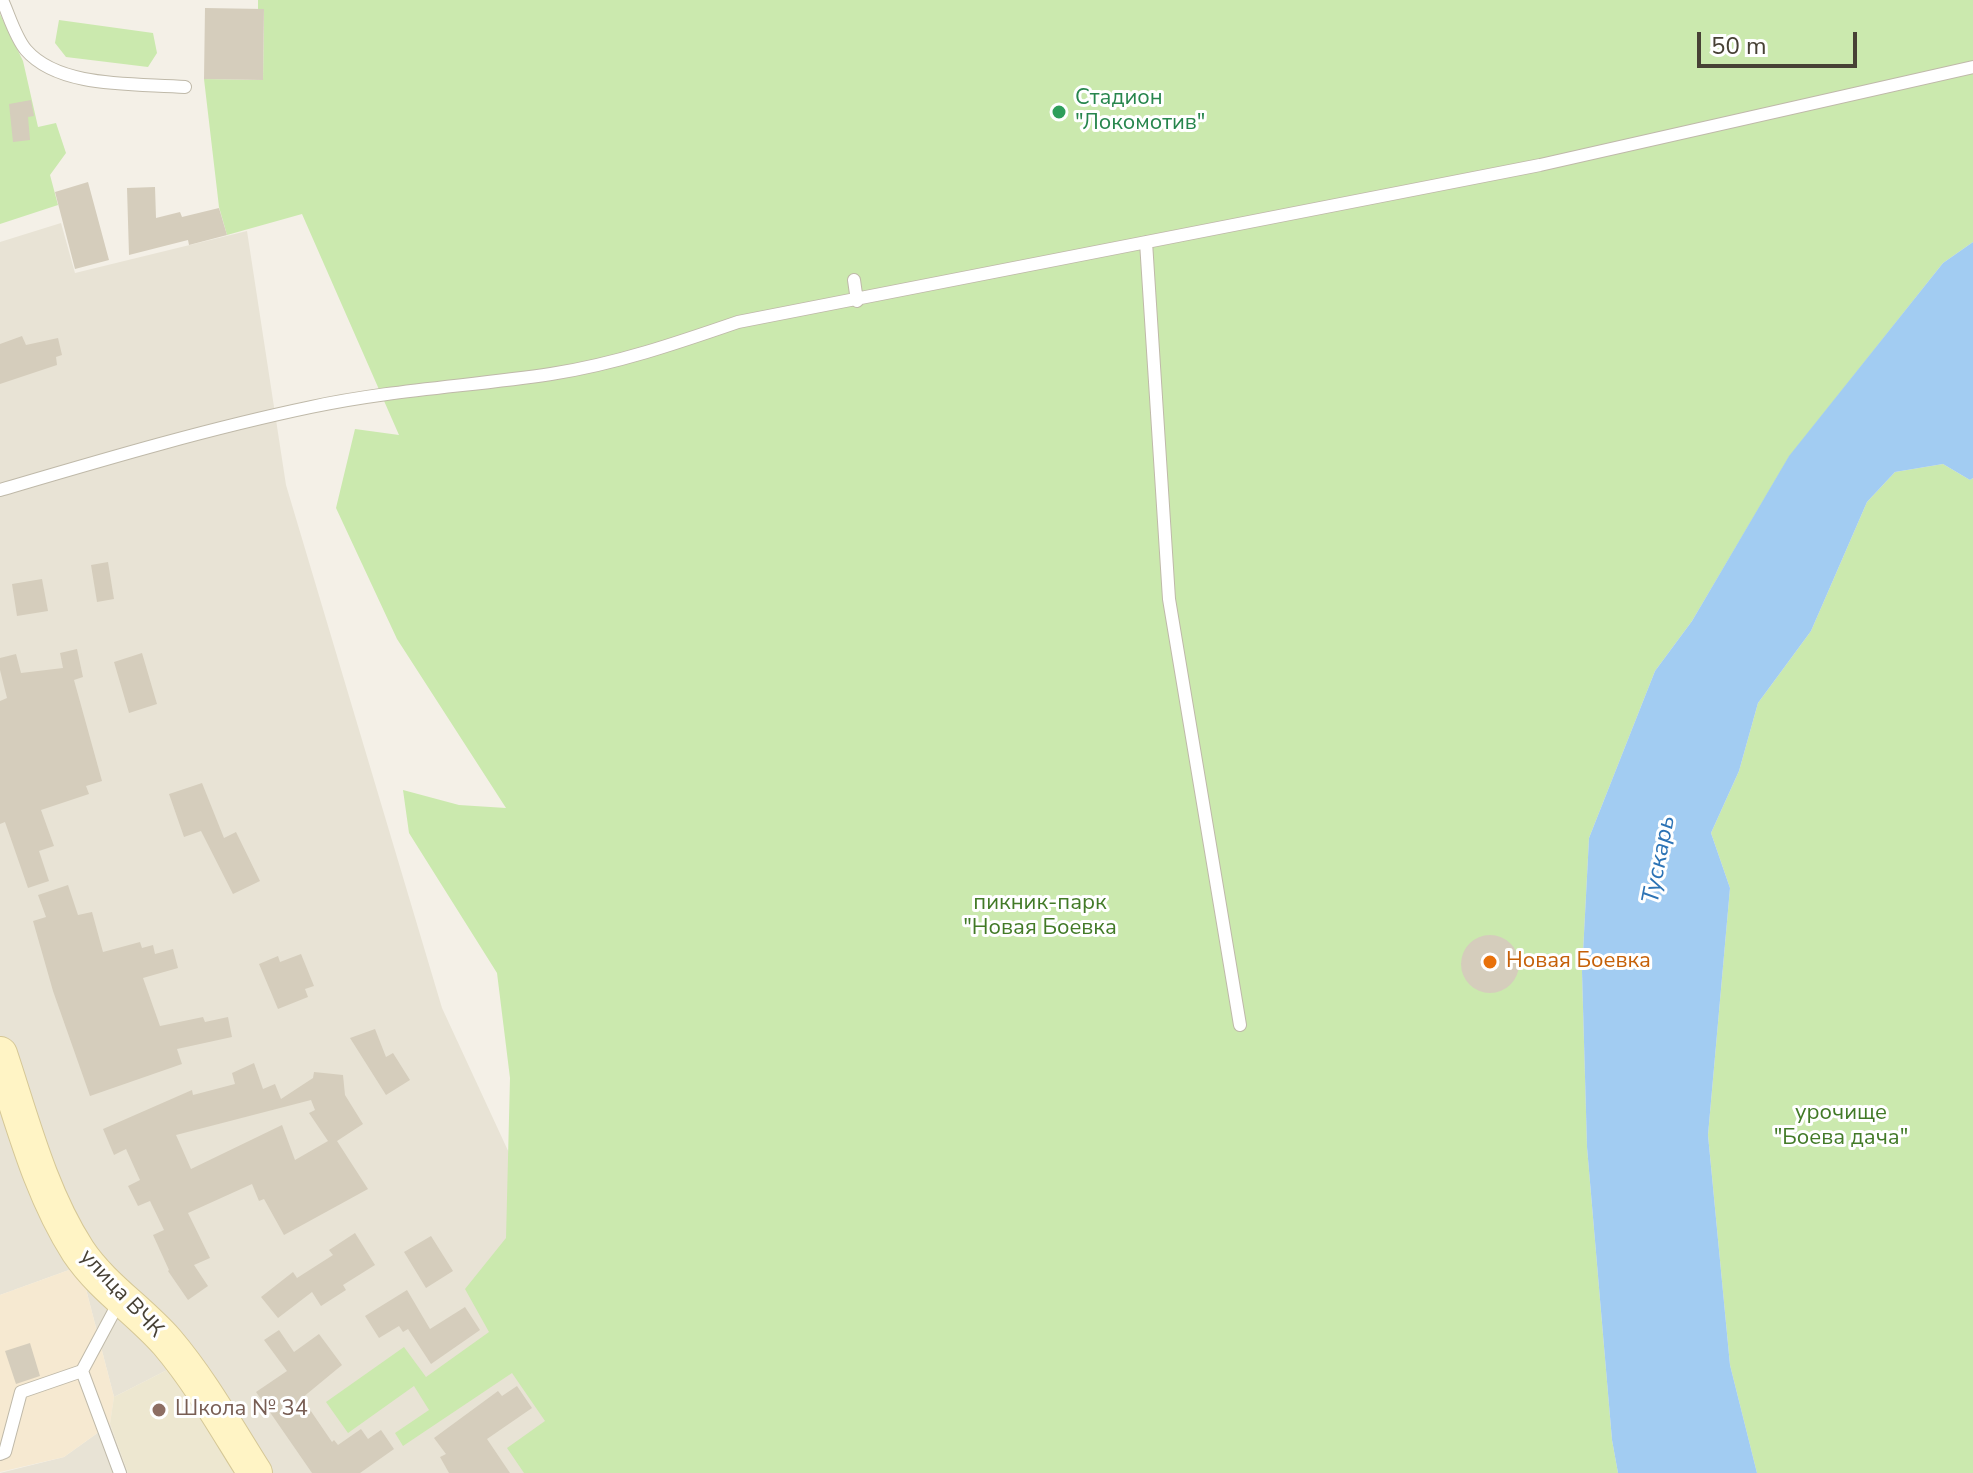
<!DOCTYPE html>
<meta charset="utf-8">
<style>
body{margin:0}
#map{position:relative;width:1973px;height:1473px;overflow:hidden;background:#f4f0e7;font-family:"Nunito Sans",sans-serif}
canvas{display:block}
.scale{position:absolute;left:1697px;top:32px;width:160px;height:36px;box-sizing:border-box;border:4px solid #474135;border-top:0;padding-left:10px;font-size:24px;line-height:28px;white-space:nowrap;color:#474135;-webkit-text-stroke:6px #fff;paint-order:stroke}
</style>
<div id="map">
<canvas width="1973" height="1473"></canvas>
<div class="scale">50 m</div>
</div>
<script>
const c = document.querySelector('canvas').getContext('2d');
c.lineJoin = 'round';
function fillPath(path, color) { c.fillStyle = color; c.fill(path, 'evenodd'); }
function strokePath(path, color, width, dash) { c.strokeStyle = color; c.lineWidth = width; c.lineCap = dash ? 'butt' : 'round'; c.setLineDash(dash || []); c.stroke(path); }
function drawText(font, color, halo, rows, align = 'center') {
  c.font = font + ' "Nunito Sans",sans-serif'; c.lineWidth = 6; c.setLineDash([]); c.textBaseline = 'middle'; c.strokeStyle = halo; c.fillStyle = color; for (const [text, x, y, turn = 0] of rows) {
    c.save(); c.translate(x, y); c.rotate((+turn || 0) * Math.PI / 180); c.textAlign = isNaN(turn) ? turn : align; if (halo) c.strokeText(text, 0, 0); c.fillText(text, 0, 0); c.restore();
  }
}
fillPath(new Path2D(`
 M 61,223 L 75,273 L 247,231 L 286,485 L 442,1008 L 541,1222 L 699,1473 L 248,1473 L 177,1365 L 114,1397 L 80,1266 L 0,1295 L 0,242 Z
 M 110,1424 L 128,1473 L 0,1473 L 64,1457 Z`), '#e8e3d5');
fillPath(new Path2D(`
 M 80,1266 L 114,1397 L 110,1424 L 64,1457 L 0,1472 L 0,1295 Z`), '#f6e9d1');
fillPath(new Path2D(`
 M 177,1365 L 247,1473 L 128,1473 L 110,1424 L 114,1397 Z`), '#ede7d0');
fillPath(new Path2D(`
 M 258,0 L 1973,0 L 1973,242 L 1943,263 L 1789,457 L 1692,621 L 1655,671 L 1589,838 L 1582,972 L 1587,1147 L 1612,1440 L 1618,1473 L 524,1473 L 507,1448 L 545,1421 L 512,1373 L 403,1446 L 395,1433 L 429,1410 L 414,1386 L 348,1433 L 326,1402 L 404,1347 L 426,1377 L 489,1332 L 465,1289 L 506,1238 L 510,1078 L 497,973 L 409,833 L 403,790 L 459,805 L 506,808 L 397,639 L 336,508 L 355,429 L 399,435 L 302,214 L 227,235 L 219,207 L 204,79 L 263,80 L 264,10 L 258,9 Z
 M 0,14 L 23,61 L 38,127 L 56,123 L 66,153 L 50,175 L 58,205 L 0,224 Z
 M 59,20 L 153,33 L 157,53 L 148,67 L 66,57 L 55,43 Z
 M 1943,464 L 1970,480 L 1973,478 L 1973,1473 L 1757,1473 L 1730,1365 L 1708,1135 L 1730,888 L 1711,833 L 1739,771 L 1758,703 L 1811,631 L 1867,502 L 1895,472 Z`), '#cbe9ae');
fillPath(new Path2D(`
 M 1973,242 L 1973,478 L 1970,480 L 1943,464 L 1895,472 L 1867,502 L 1811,631 L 1758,703 L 1739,771 L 1711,833 L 1730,888 L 1708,1135 L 1730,1365 L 1757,1473 L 1618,1473 L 1612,1440 L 1587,1147 L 1582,972 L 1589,838 L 1655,671 L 1692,621 L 1789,456 L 1943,263 Z`), '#a2ccf2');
fillPath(new Path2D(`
 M 205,8 L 264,9 L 263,80 L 204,79 Z
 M 31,100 L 34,116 L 28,117 L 30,140 L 13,142 L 9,104 Z
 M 88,182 L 109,260 L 75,269 L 55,192 Z
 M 155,187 L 156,218 L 180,212 L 182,217 L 219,208 L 227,235 L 189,245 L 188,240 L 129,255 L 127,188 Z
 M 22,336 L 26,345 L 58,338 L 62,355 L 56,357 L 57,365 L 0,384 L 0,344 Z
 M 108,562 L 114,599 L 97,602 L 91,565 Z
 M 42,579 L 48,611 L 17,616 L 12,584 Z
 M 77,649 L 83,677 L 74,680 L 102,781 L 86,786 L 89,794 L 41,810 L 54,846 L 39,851 L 49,881 L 28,888 L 5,822 L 0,824 L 0,701 L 7,698 L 0,670 L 0,658 L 16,654 L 21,673 L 63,668 L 60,653 Z
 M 142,653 L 157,704 L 129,713 L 114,662 Z
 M 202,783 L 224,838 L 236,832 L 260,881 L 233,894 L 201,831 L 184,837 L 169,794 Z
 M 68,885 L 78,915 L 92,912 L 103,952 L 140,942 L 142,948 L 153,945 L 155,954 L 173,949 L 178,968 L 143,978 L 160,1026 L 203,1017 L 205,1022 L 228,1017 L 232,1037 L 177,1049 L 182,1064 L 90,1096 L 53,991 L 33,921 L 46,917 L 38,895 Z
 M1461 964a29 29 0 1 1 58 0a29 29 0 1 1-58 0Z
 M 301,954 L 314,986 L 305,989 L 308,997 L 278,1009 L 259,964 L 278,956 L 280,962 Z
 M 375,1029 L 386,1057 L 393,1053 L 410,1080 L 386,1095 L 350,1038 Z
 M 254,1063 L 263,1089 L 275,1084 L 281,1099 L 313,1078 L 314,1072 L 343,1075 L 345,1095 L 363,1124 L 337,1141 L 368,1189 L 284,1235 L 264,1199 L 259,1201 L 252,1184 L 188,1213 L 210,1258 L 194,1265 L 208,1286 L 188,1300 L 168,1271 L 169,1270 L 153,1235 L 164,1230 L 150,1201 L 138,1206 L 128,1186 L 140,1180 L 126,1149 L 114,1155 L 103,1129 L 192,1090 L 193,1095 L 235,1084 L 232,1073 ZM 311,1100 L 315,1110 L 309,1113 L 328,1141 L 295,1160 L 282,1125 L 191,1169 L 176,1135 Z
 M 355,1233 L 375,1265 L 343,1285 L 346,1290 L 321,1306 L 312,1292 L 278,1318 L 261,1297 L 293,1272 L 297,1278 L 333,1255 L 329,1250 Z
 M 431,1236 L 453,1271 L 426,1288 L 404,1252 Z
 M 407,1290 L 430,1329 L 465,1307 L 480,1330 L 431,1364 L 408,1329 L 403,1332 L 399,1326 L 379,1338 L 365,1316 Z
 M 279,1330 L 294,1352 L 319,1334 L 342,1365 L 302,1398 L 332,1442 L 334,1440 L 338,1445 L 361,1429 L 368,1439 L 381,1430 L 394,1449 L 360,1473 L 312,1473 L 256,1392 L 287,1371 L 264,1340 Z
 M 30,1343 L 40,1376 L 16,1384 L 5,1351 Z
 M 517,1386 L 532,1408 L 487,1439 L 510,1473 L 449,1473 L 440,1457 L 446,1454 L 434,1438 L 498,1391 L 502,1396 Z`), '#d5cdbc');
const service = new Path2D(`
 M 2,0 C 9,15 15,37 26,50 C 60,89 137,83 185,87
 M 1146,242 L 1169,599 L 1240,1025
 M 854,280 L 857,301
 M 0,490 C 102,460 206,429 311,407 C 390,390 471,386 551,374 C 616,364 677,343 738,322 L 1540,165 L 1973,67
 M 119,1302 L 82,1371 L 120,1473
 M 0,1454 L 5,1452 L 21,1392 L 82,1371`);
const secondary = new Path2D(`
 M 0,1054 C 22,1120 40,1192 78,1251 C 102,1287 139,1310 167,1342 C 201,1382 227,1429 255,1473`);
strokePath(service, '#bfb9a9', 14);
strokePath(secondary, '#d5c796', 36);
strokePath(service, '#fff', 12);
strokePath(secondary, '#fff4c5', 34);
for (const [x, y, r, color] of [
 [1059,112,8,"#2e9e5b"],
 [1490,962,8,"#e8710a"],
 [159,1410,8,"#8d6e63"]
]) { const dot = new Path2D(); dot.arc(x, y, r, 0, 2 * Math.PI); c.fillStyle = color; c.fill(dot); strokePath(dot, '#fff', 3); }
drawText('22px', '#27864d', '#fff', [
 ["Стадион",1075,99],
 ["\"Локомотив\"",1075,124]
], 'left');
drawText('22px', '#427a27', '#fff', [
 ["пикник-парк",1040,904],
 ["\"Новая Боевка",1040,929],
 ["урочище",1841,1114],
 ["\"Боева дача\"",1841,1139]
]);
drawText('22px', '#c56008', '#fff', [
 ["Новая Боевка",1506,962]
], 'left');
drawText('22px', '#474135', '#fff', [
 ["улица ВЧК",121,1294,47]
]);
drawText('22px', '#785e54', '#fff', [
 ["Школа № 34",175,1410]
], 'left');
drawText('italic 24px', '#2c73b5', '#fff', [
 ["Тускарь",1660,860,-79]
]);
</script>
